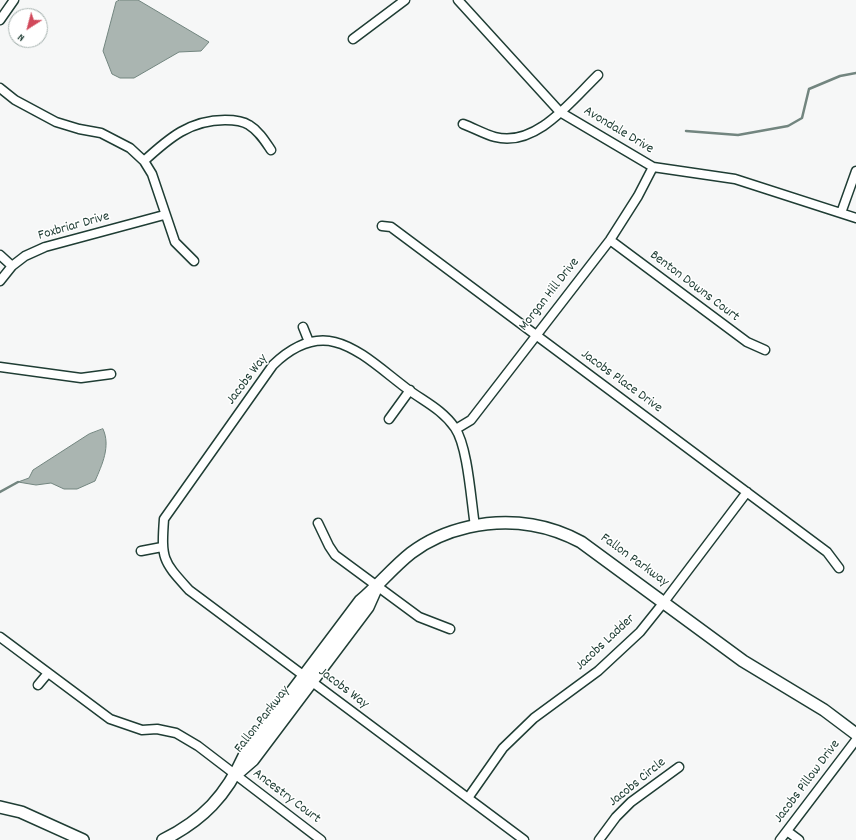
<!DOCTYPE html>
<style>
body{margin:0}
#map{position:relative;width:856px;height:840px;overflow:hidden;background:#f6f7f7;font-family:Dekko,sans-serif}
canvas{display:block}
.north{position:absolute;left:8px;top:8px;width:40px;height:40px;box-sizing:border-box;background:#fff;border:1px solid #a5b1ae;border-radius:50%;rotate:216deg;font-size:11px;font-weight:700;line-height:16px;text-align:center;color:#1f3d34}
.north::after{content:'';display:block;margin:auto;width:14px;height:18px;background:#d1495b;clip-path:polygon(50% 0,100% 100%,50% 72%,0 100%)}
</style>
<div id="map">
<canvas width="856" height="840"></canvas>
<div class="north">N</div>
</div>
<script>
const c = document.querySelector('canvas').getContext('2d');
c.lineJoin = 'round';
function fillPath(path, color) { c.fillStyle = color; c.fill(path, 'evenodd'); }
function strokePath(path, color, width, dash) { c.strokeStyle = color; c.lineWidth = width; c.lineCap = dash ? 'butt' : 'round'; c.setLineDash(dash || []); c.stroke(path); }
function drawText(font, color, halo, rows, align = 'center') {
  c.font = font + ' Dekko,sans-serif'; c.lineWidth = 3; c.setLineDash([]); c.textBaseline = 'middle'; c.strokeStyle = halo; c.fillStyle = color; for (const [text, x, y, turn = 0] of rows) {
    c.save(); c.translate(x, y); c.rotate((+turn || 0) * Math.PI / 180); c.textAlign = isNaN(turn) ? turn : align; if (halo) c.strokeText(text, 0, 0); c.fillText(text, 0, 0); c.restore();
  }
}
const water = new Path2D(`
 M 120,0 L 138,0 L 209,42 L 201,51 L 179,52 L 134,78 L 120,78 L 112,74 L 103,51 L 116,2 Z
 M 103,429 C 111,446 102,465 95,481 L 77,489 L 64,489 L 51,483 L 36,485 L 18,482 L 29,478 L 33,470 L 89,434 Z`);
fillPath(water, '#aab5b1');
strokePath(water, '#72857f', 1);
strokePath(new Path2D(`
 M 686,131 L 738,135 L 788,126 L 802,118 L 809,89 L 840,76 L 856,73
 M 0,492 L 18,482`), '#72857f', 2.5);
const street = new Path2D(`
 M 458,0 L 560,112 L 653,167 L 735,179 L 856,218
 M 0,20 L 14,0
 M 353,39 L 405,0
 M 0,88 L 15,100 L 56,122 L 79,129 L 101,133 L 130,148 L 144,161 L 152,174 L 175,242 L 194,261
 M 463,124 C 474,128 484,134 495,137 C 536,148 572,100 598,75
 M 144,161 C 169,138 190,120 225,120 C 232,120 243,121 249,125 C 259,131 265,141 271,150
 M 841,213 L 856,171
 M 382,226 L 391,227 L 827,552 L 839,568
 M 610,240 L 747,342 L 765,350
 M 0,255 L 12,266
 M 0,281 L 12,266 L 25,256 L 45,247 L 164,215
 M 303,327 L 309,342
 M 0,367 L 81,378 L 111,374
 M 389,419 L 410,390
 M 456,429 L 471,420 L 610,240 L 638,196 L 653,167
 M 318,523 L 329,546 L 335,555 L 419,617 L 450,629
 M 475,526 C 471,501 468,447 455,428 C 442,409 423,401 406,388 C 360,353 326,314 273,365 L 164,519 C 161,560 163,561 189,590 L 524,840
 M 141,551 L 162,547
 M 0,637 L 110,719 L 142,730 L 157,729 L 176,733 L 198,746 L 321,840
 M 38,685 L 48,673
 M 468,798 L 503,748 L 534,718 L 598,671 L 640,632 L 664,602 L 747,492
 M 787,831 L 799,840
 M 599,840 L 616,817 L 631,802 L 679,767
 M 780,840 L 856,740`);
const secondary = new Path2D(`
 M 238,773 L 253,760 L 368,607 L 376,589
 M 0,807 L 21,812 L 83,840
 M 163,840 C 203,820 226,796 245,754 L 360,601 C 378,586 392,568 411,553 C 444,528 491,518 532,525 C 550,528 566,534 581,542 L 743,661 L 824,710 L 856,734`);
strokePath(street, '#1f3d34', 11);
strokePath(secondary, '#1f3d34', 14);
strokePath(street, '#fff', 8);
strokePath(secondary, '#fff', 11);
drawText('14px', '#1f3d34', '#fff', [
 ["Avondale Drive",618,131,31],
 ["Foxbriar Drive",74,227,-16],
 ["Benton Downs Court",694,287,37],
 ["Morgan Hill Drive",550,295,-52],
 ["Jacobs Way",248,380,-53],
 ["Jacobs Place Drive",621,382,36],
 ["Fallon Parkway",634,561,36],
 ["Jacobs Ladder",606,643,-43],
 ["Jacobs Way",343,689,37],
 ["Fallon Parkway",263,720,-52],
 ["Jacobs Pillow Drive",808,782,-53],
 ["Jacobs Circle",638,783,-39],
 ["Ancestry Court",286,797,37]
]);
</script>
